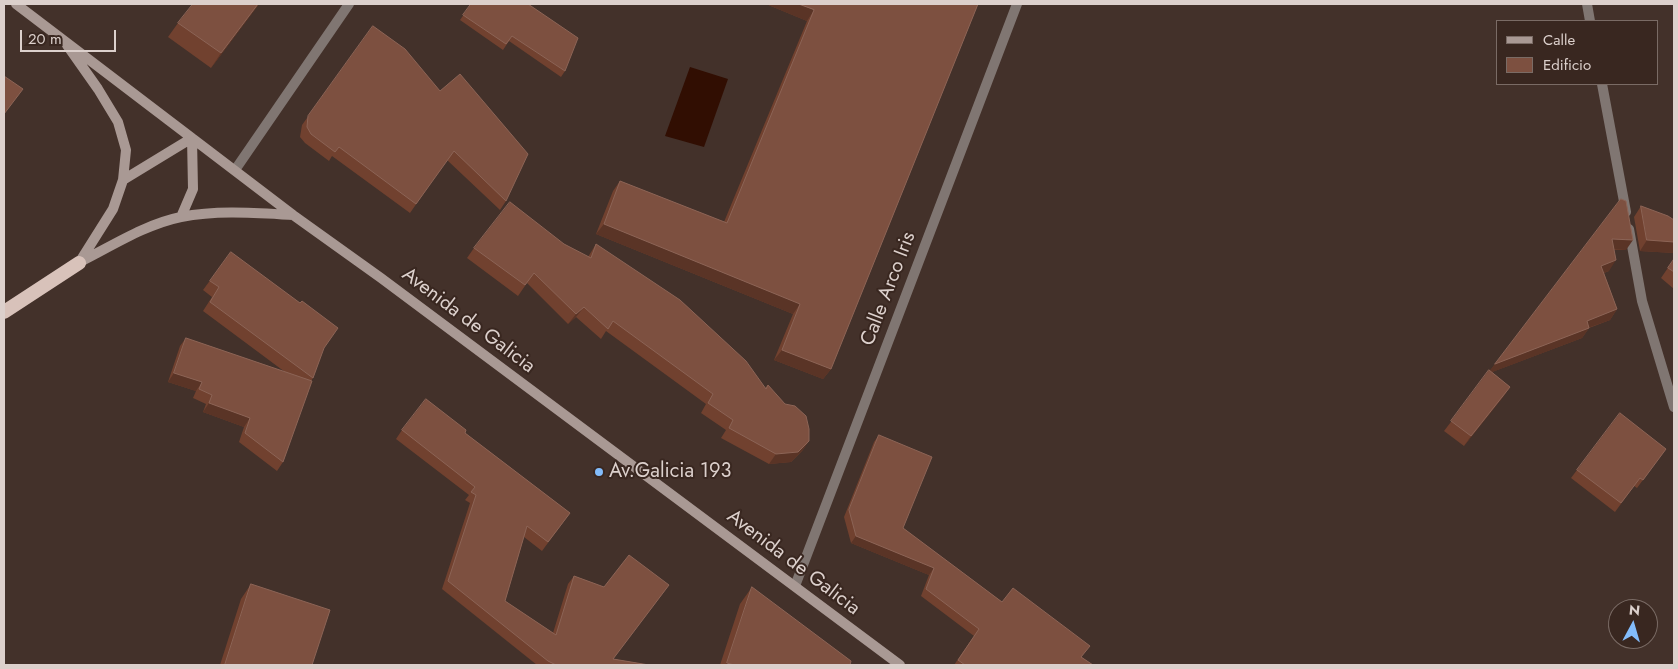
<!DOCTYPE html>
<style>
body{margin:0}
#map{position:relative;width:1678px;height:669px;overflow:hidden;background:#43312a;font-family:Jost,sans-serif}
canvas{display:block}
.frame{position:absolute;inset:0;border:5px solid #dcd0cc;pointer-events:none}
.legend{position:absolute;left:1496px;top:20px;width:162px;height:65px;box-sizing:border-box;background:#392720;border:1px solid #7a6b65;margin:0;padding:6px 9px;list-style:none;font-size:15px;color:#dcd0cc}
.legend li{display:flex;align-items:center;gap:10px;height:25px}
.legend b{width:25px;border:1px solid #7a6b65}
.north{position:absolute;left:1608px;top:599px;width:50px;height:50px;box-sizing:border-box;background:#392720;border:1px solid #7a6b65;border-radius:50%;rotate:6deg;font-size:14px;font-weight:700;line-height:20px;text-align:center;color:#dcd0cc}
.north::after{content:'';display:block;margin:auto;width:18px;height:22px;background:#83bcfb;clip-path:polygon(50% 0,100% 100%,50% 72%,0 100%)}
.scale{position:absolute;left:20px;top:30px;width:96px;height:22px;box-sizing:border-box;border:2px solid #dcd0cc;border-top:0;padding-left:6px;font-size:15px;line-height:18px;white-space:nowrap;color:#dcd0cc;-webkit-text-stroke:4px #392720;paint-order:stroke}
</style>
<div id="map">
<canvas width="1678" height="669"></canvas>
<div class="frame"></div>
<ul class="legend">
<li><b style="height:6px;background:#a99994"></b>Calle</li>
<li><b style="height:14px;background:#7d5040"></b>Edificio</li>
</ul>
<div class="north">N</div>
<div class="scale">20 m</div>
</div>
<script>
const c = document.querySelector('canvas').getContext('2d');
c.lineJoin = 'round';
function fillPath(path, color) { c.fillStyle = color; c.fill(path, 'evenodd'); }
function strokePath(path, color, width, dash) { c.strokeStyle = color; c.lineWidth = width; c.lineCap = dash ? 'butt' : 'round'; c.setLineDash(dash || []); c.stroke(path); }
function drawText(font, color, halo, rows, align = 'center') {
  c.font = font + ' Jost,sans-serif'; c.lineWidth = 4; c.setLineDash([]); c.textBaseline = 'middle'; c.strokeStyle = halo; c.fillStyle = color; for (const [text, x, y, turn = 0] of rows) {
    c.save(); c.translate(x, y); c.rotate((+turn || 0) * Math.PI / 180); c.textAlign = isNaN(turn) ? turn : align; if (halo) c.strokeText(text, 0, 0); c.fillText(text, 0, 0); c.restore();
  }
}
fillPath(new Path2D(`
 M 690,67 L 728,79 L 704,147 L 665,136 Z`), '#310e02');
strokePath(new Path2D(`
 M 1587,4 L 1590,21
 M 1602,84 L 1626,212
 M 235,170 L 349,4
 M 1629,229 L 1642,301 L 1674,407
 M 795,586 L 1017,4`), '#807672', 10);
strokePath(new Path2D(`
 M 16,4 L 293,215 L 381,278 L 900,665
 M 67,45 L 98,89 L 118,122 L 126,150 L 123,180 L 113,209 L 79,263
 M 123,180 L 192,138
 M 181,217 L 193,189 L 192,138
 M 80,262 C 112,246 146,224 181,217 C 218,210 255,213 293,215`), '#a99994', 10);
strokePath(new Path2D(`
 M 4,312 L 79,263`), '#d8c2ba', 14);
fillPath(new Path2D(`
 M 259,4 L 211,68 L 168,37 L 178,23 Z
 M 471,4 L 565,71 L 561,77 L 509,41 L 503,50 L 460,20 Z
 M 766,4 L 978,4 L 831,369 L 823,379 L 774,360 L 793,314 L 596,234 L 613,191 L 620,181 L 724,222 L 807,21 Z
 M 373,26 L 506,201 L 500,210 L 447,160 L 410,213 L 332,156 L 329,161 L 305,143 L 300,137 L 302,125 Z
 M 1621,199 L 1626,250 L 1614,250 L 1609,271 L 1604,273 L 1617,309 L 1610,320 L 1589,328 L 1582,338 L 1492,372 L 1510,387 L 1503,397 L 1464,446 L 1444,431 Z
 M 1641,206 L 1674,220 L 1674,253 L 1640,251 L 1634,217 Z
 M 596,244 L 765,388 L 768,385 L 809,441 L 802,451 L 791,462 L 769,464 L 721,438 L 726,430 L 701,413 L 706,404 L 606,331 L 601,339 L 576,317 L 568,324 L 527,283 L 518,296 L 467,258 L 474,248 L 588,257 Z
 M 231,252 L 323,349 L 313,378 L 311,381 L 283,462 L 277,471 L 239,442 L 244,427 L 203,412 L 206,404 L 193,398 L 196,391 L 168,382 L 180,346 L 186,338 L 285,372 L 203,311 L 212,297 L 203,290 Z
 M 1674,259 L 1674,289 L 1661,278 Z
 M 402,430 L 465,433 L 570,513 L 542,551 L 524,537 L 505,601 L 553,633 L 568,584 L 574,576 L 604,587 L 669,585 L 613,659 L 649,665 L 537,665 L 442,589 L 470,503 L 465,500 L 469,495 L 396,439 Z
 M 879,435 L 903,528 L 1002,602 L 1093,665 L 954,665 L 974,636 L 921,596 L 929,575 L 851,543 L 844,517 L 874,442 Z
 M 1666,449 L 1637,488 L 1634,486 L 1615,512 L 1571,478 L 1577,470 Z
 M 251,584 L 312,665 L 220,665 L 241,599 Z
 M 752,587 L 850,665 L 720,665 L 740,604 Z`), '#71412f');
fillPath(new Path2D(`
 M 258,4 L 259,4 L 211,68 L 221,53 Z
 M 766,4 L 799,4 L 814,10 L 807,21 Z
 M 604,224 L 800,304 L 793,314 L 596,234 Z
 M 1612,239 L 1633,240 L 1626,250 L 1605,249 Z
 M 1647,240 L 1674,242 L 1674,253 L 1640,251 Z
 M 1616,260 L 1609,271 L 1594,276 L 1601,266 Z
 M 584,307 L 576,317 L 568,324 L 576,314 Z
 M 1617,309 L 1610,320 L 1579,331 L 1587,321 Z
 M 1589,328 L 1582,338 L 1487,374 L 1495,364 Z
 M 782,350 L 831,369 L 823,379 L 774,360 Z
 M 174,373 L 202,382 L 196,391 L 168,382 Z
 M 1510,387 L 1503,397 L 1464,446 L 1471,436 Z
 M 209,403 L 250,418 L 244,427 L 203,412 Z
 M 809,441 L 802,451 L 791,462 L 769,464 L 776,454 Z
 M 856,536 L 934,568 L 929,575 L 851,543 Z
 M 727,663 L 734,665 L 725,665 Z`), '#5a3426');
const building = new Path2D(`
 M 193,4 L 258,4 L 221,53 L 178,23 Z
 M 471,4 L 528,4 L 578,38 L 565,71 L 512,36 L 506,44 L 463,15 Z
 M 799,4 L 978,4 L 831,369 L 782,350 L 800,304 L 604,224 L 620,181 L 727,223 L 814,10 Z
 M 373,26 L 405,49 L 440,91 L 460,74 L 528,154 L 506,201 L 454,151 L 416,204 L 339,147 L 335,152 L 311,134 L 307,127 L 308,116 Z
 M 4,76 L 23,89 L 4,114 Z
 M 1621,199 L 1626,201 L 1633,240 L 1612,239 L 1616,260 L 1601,266 L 1617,309 L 1587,321 L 1589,328 L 1495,364 Z
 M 510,202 L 564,244 L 591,258 L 596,244 L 680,300 L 746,361 L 766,389 L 768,385 L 785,404 L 795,406 L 806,416 L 809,429 L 809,441 L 798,452 L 776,454 L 729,428 L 733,420 L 708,403 L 713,394 L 613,321 L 608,329 L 584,307 L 576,314 L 534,273 L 525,285 L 474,248 Z
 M 1641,206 L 1668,216 L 1674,220 L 1674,242 L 1647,240 Z
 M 231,252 L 300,303 L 302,301 L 338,328 L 324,348 L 313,378 L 210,302 L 219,287 L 210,281 Z
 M 1674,259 L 1674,272 L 1668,268 Z
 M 186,338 L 312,381 L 283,462 L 245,433 L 250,418 L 209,403 L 212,395 L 199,389 L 202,382 L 174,373 Z
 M 1489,370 L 1510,387 L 1471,436 L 1451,421 Z
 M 426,399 L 466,430 L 465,433 L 570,513 L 548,542 L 527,526 L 505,601 L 556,635 L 574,576 L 604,587 L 629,555 L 669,585 L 613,659 L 649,665 L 556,665 L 548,661 L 448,581 L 476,495 L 471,492 L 475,487 L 402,430 Z
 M 1620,413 L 1666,449 L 1643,480 L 1640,478 L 1621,503 L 1577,470 Z
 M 879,435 L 932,457 L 903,528 L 1002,602 L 1013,588 L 1090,646 L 1081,657 L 1093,665 L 965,665 L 958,660 L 979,629 L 926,589 L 934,568 L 856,536 L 849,510 Z
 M 251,584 L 330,610 L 312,665 L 225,665 Z
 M 752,587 L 851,661 L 850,665 L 734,665 L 727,663 Z`);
fillPath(building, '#7d5040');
strokePath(building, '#8c6456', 1);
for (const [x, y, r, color] of [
 [599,472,5,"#83bcfb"]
]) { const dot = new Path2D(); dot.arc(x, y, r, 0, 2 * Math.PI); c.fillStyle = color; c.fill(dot); strokePath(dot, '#392720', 2); }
drawText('20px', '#dcd0cc', '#392720', [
 ["Calle Arco Iris",889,289,-69],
 ["Avenida de Galicia",468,321,37],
 ["Avenida de Galicia",793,563,37]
]);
drawText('20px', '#dcd0cc', '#392720', [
 ["Av.Galicia 193",609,472]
], 'left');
</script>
